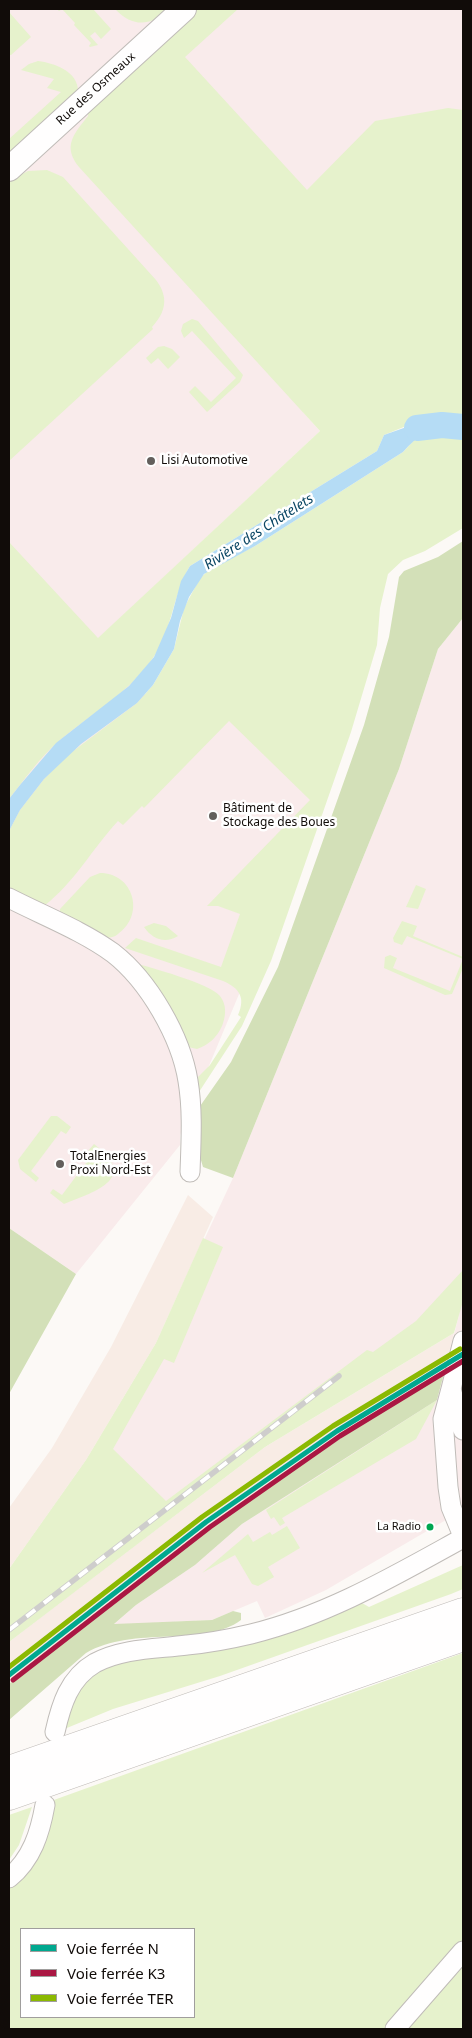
<!DOCTYPE html>
<meta charset="utf-8">
<style>
body{margin:0}
#map{position:relative;width:472px;height:2038px;overflow:hidden;background:#fcf9f6;font-family:"Noto Sans",sans-serif}
canvas{display:block}
.frame{position:absolute;inset:0;border:10px solid #110c09;pointer-events:none}
.legend{position:absolute;left:20px;top:1928px;width:175px;height:90px;box-sizing:border-box;background:#fff;border:1px solid #a09e9d;margin:0;padding:6px 9px;list-style:none;font-size:15px;color:#110c09}
.legend li{display:flex;align-items:center;gap:10px;height:25px}
.legend b{width:25px;border:1px solid #a09e9d}
</style>
<div id="map">
<canvas width="472" height="2038"></canvas>
<div class="frame"></div>
<ul class="legend">
<li><b style="height:6px;background:#00a88f"></b>Voie ferrée N</li>
<li><b style="height:6px;background:#aa1743"></b>Voie ferrée K3</li>
<li><b style="height:6px;background:#8bb901"></b>Voie ferrée TER</li>
</ul>
</div>
<script>
const c = document.querySelector('canvas').getContext('2d');
c.lineJoin = 'round';
function fillPath(path, color) { c.fillStyle = color; c.fill(path, 'evenodd'); }
function strokePath(path, color, width, dash) { c.strokeStyle = color; c.lineWidth = width; c.lineCap = dash ? 'butt' : 'round'; c.setLineDash(dash || []); c.stroke(path); }
function drawText(font, color, halo, rows, align = 'center') {
  c.font = font + ' "Noto Sans",sans-serif'; c.lineWidth = 5; c.setLineDash([]); c.textBaseline = 'middle'; c.strokeStyle = halo; c.fillStyle = color; for (const [text, x, y, turn = 0] of rows) {
    c.save(); c.translate(x, y); c.rotate((+turn || 0) * Math.PI / 180); c.textAlign = isNaN(turn) ? turn : align; if (halo) c.strokeText(text, 0, 0); c.fillText(text, 0, 0); c.restore();
  }
}
fillPath(new Path2D(`
 M 188,1195 L 213,1217 L 156,1343 L 86,1460 L 9,1569 L 9,1508 L 52,1448 L 111,1347 Z
 M 454,1333 L 444,1373 L 342,1436 L 229,1514 L 148,1574 L 9,1684 L 9,1642 L 53,1608 L 265,1447 Z`), '#f8ece5');
fillPath(new Path2D(`
 M 9,9 L 463,9 L 463,169 L 303,412 L 320,431 L 98,639 L 150,700 L 183,667 L 322,796 L 180,1135 L 180,1145 L 76,1274 L 9,1228 Z
 M 463,618 L 463,1372 L 459,1390 L 463,1388 L 463,1510 L 326,1590 L 265,1618 L 257,1601 L 212,1620 L 113,1625 L 136,1605 L 195,1565 L 242,1524 L 437,1400 L 459,1315 L 265,1447 L 9,1642 L 9,1569 L 86,1460 L 156,1343 L 233,1178 L 399,769 L 438,649 Z`), '#f9ebeb');
fillPath(new Path2D(`
 M 57,9 L 93,9 L 111,29 L 101,39 L 95,32 L 90,36 L 98,45 L 90,47 L 89,46 L 91,43 L 74,25 L 75,23 L 62,9 L 59,11 Z
 M 115,9 L 173,9 C 152,24 135,30 115,9 Z
 M 194,9 L 238,9 L 185,57 L 307,190 L 375,121 L 448,108 L 463,110 L 463,421 C 437,410 408,426 384,435 L 377,451 L 190,566 C 173,594 172,631 153,658 C 129,693 91,714 59,741 C 40,757 24,780 9,799 L 9,542 L 98,638 L 320,431 L 79,167 C 62,146 74,134 88,116 L 88,112 L 139,67 L 145,56 Z
 M 9,12 L 31,37 L 11,55 L 9,55 Z
 M 38,61 C 55,63 79,72 78,92 L 9,160 L 9,139 L 61,92 L 47,88 L 54,79 L 21,70 L 29,64 Z
 M 47,170 L 63,177 L 156,280 C 169,297 166,312 152,327 L 153,329 L 9,461 L 9,181 L 28,171 Z
 M 192,319 L 198,321 L 243,375 L 240,382 L 207,412 L 189,392 L 195,386 L 211,402 L 236,378 L 192,331 L 184,338 L 181,331 L 183,324 Z
 M 164,346 L 172,349 L 180,357 L 168,369 L 158,358 L 151,364 L 146,358 L 158,347 Z
 M 438,428 L 463,431 L 463,528 L 425,551 L 403,560 L 388,574 L 380,608 L 377,645 L 351,732 L 271,961 L 242,1026 L 199,1092 L 197,1092 L 195,1080 L 210,1065 L 241,1017 L 238,1015 C 246,997 239,988 223,981 L 125,948 L 136,938 L 221,967 L 240,914 L 218,906 L 207,906 L 310,800 L 229,721 L 144,808 L 142,806 L 123,825 L 118,821 C 92,849 75,882 44,906 L 9,887 L 9,831 L 20,810 L 44,779 L 68,755 L 137,703 L 153,685 L 174,649 L 184,608 L 200,578 L 209,570 L 255,546 L 403,452 L 419,435 Z
 M 100,873 C 133,873 146,914 118,934 C 114,938 109,937 104,939 L 60,913 L 60,909 L 90,877 Z
 M 416,885 L 426,889 L 418,909 L 406,907 Z
 M 402,921 L 417,926 L 413,936 L 463,957 L 463,968 L 452,994 L 445,995 L 384,968 L 385,957 L 390,955 L 397,958 L 393,968 L 450,991 L 463,959 L 407,936 L 402,945 L 394,942 L 393,938 Z
 M 154,923 L 166,926 L 178,936 C 165,944 152,939 144,927 Z
 M 132,962 C 151,968 209,983 220,996 C 227,1005 226,1016 222,1026 C 217,1037 209,1045 197,1049 L 188,1047 Z
 M 51,1116 L 57,1116 L 71,1127 L 66,1134 L 61,1131 L 31,1171 L 39,1178 L 36,1182 L 20,1169 L 18,1160 Z
 M 94,1144 C 139,1178 97,1191 64,1204 L 50,1193 L 53,1189 L 62,1195 L 92,1155 L 88,1151 Z
 M 203,1238 L 223,1247 L 174,1363 L 164,1359 L 113,1449 L 166,1501 L 367,1350 L 373,1352 L 416,1321 L 463,1270 L 463,1301 L 454,1333 L 265,1447 L 9,1642 L 9,1569 L 86,1460 L 156,1343 Z
 M 437,1400 L 416,1439 L 282,1518 L 285,1523 L 280,1526 L 274,1517 L 271,1519 L 266,1510 Z
 M 287,1526 L 300,1548 L 268,1567 L 274,1577 L 258,1586 L 252,1584 L 235,1555 L 202,1573 L 248,1534 L 253,1542 L 270,1532 L 272,1535 Z
 M 463,1565 L 463,1589 L 451,1594 L 220,1676 L 113,1709 L 62,1730 L 79,1684 L 108,1664 L 335,1615 L 362,1603 L 369,1607 Z
 M 463,1653 L 463,2029 L 9,2029 L 9,1885 L 51,1801 ZM 21,1929 L 194,1929 L 194,2017 L 21,2017 Z
 M 32,1807 L 19,1845 L 9,1860 L 9,1815 Z`), '#e6f2cc');
fillPath(new Path2D(`
 M 463,541 L 463,618 L 438,649 L 399,769 L 233,1178 L 203,1167 L 200,1157 L 198,1109 L 231,1062 L 278,967 L 364,725 L 389,637 L 399,577 L 404,571 L 438,557 Z
 M 9,1228 L 76,1274 L 9,1394 Z
 M 444,1373 L 437,1400 L 242,1524 L 195,1565 L 136,1605 L 114,1624 L 212,1620 L 233,1611 L 241,1613 L 241,1620 C 204,1648 134,1625 86,1653 L 9,1720 L 9,1684 C 56,1647 101,1609 149,1573 C 244,1501 343,1435 444,1373 Z`), '#d3e0b8');
fillPath(new Path2D(`
 M 454,417 L 451,428 C 426,429 420,434 403,452 L 255,546 L 204,574 L 189,597 L 180,621 L 174,649 L 153,685 L 137,703 L 81,744 L 44,779 L 20,810 L 9,831 L 9,799 L 20,785 L 56,743 L 129,686 L 154,657 L 171,618 L 181,581 L 190,566 L 377,451 L 384,435 L 429,419 Z`), '#b5dcf5');
strokePath(new Path2D(`
 M 417,428 L 442,425 L 463,427`), '#b5dcf5', 26);
const minor = new Path2D(`
 M 9,898 C 42,915 83,931 113,953 C 149,981 181,1037 188,1081 C 193,1111 191,1142 190,1172
 M 451,1389 L 463,1341
 M 463,1430 L 451,1389 L 443,1419 L 448,1487 L 451,1507 L 463,1536
 M 55,1732 C 61,1705 69,1678 95,1663 C 123,1648 157,1649 187,1645 C 209,1643 230,1639 251,1634 C 328,1615 394,1576 463,1538
 M 9,1878 C 32,1859 40,1833 45,1805
 M 395,2029 L 463,1951`);
const major = new Path2D(`
 M 9,169 L 184,9`);
const highway = new Path2D(`
 M 9,1770 L 463,1612
 M 9,1796 L 463,1637`);
strokePath(minor, '#c0bcb8', 21);
strokePath(major, '#c0bcb8', 26);
strokePath(highway, '#c0bcb8', 29);
strokePath(minor, '#fffefe', 19);
strokePath(major, '#fffefe', 24);
strokePath(highway, '#fffefe', 28);
const rail = new Path2D(`
 M 9,1630 L 339,1376`);
strokePath(rail, '#cecdcc', 5.5);
strokePath(rail, '#fff', 4, [11]);
strokePath(new Path2D(`
 M 9,1675 L 206,1522 L 337,1431 L 463,1354`), '#00a88f', 5);
strokePath(new Path2D(`
 M 13,1680 L 210,1527 L 340,1436 L 463,1361`), '#aa1743', 5);
strokePath(new Path2D(`
 M 9,1667 L 202,1517 L 333,1426 L 460,1349`), '#8bb901', 5);
for (const [x, y, r, color] of [
 [151,461,5,"#635f5c"],
 [213,816,5,"#635f5c"],
 [60,1164,5,"#635f5c"],
 [430,1527,4.5,"#00a651"]
]) { const dot = new Path2D(); dot.arc(x, y, r, 0, 2 * Math.PI); c.fillStyle = color; c.fill(dot); strokePath(dot, '#fff', 2); }
drawText('11px', '#110c09', '#fff', [
 ["La Radio",421,1527]
], 'right');
drawText('12px', '#110c09', '#fff', [
 ["Rue des Osmeaux",96,89,-42]
]);
drawText('12px', '#110c09', '#fff', [
 ["Lisi Automotive",161,461],
 ["Bâtiment de",223,809],
 ["Stockage des Boues",223,823],
 ["TotalEnergies",70,1157],
 ["Proxi Nord-Est",70,1171]
], 'left');
drawText('italic 14px', '#0a4664', '#fff', [
 ["Rivière des Châtelets",259,532,-33]
]);
</script>
